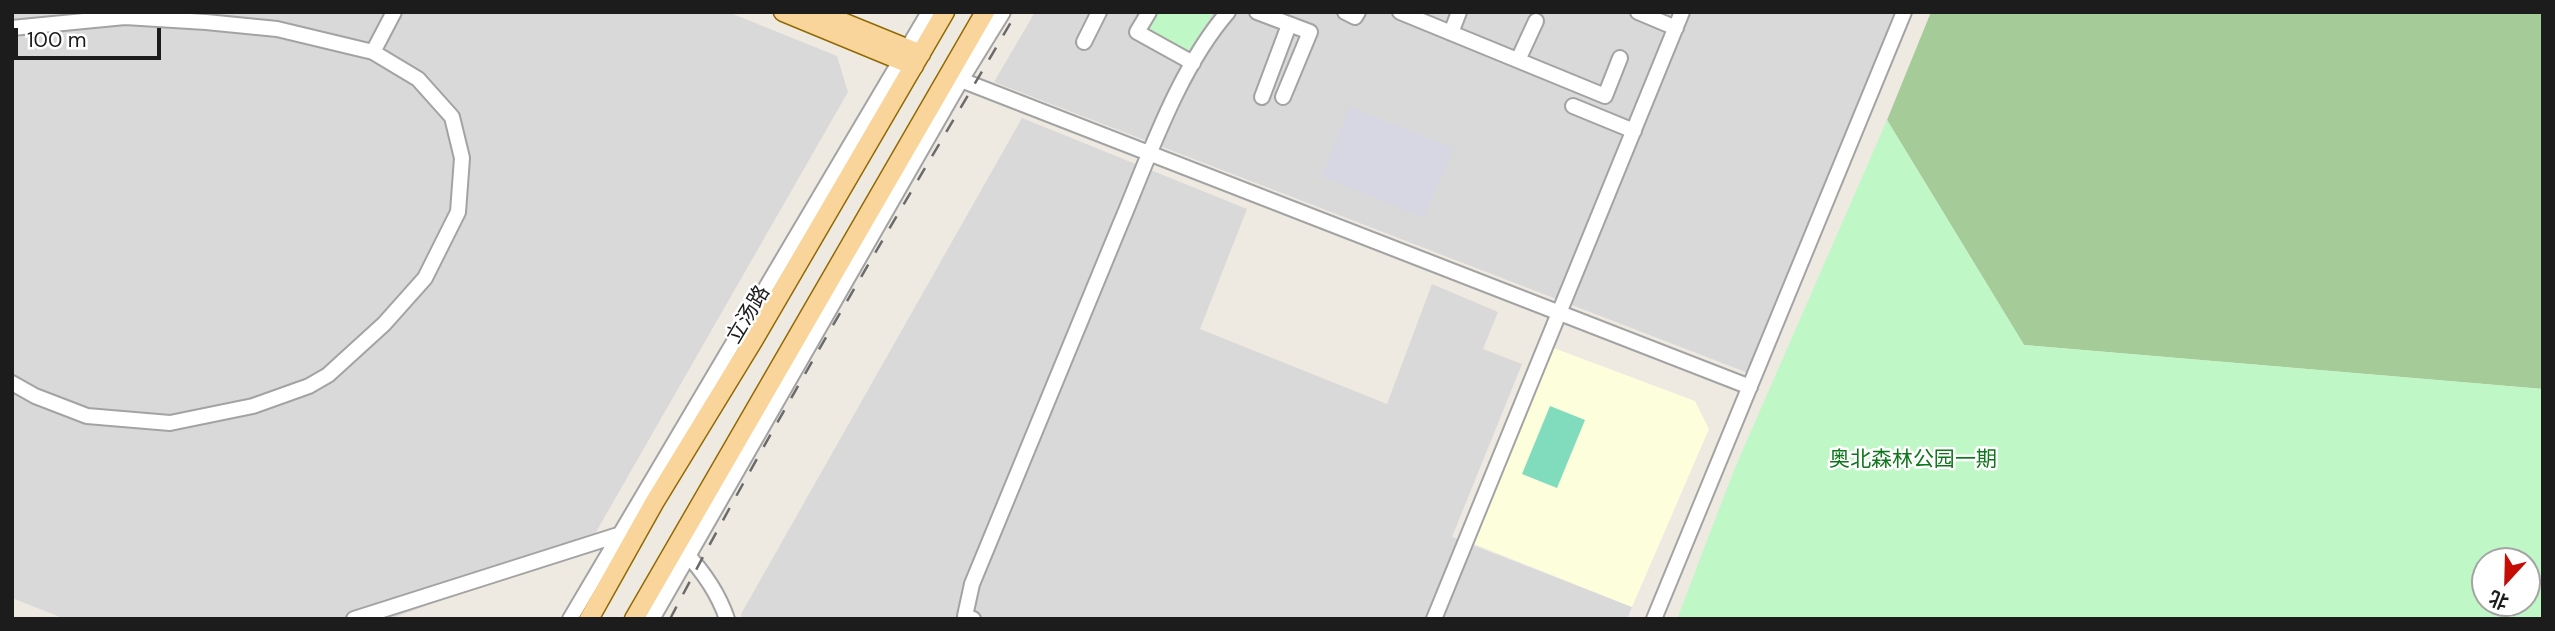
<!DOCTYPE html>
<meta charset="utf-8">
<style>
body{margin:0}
#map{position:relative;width:2555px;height:631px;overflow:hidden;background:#eeeae2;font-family:"DM Sans","Noto Sans SC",sans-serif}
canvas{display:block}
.frame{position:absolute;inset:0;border:14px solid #1c1c1c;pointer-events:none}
.north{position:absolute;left:2471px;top:547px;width:70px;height:70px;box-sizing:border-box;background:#fff;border:2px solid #a4a4a4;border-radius:50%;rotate:202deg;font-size:19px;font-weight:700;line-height:28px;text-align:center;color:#1c1c1c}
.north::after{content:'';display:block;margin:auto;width:24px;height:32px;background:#c40d05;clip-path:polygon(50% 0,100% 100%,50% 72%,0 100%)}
.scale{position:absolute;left:14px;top:28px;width:147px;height:32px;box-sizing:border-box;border:4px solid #1c1c1c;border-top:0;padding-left:9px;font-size:21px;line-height:24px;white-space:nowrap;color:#1c1c1c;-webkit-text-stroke:5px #fff;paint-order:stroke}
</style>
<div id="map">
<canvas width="2555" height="631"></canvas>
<div class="frame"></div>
<div class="north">北</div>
<div class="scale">100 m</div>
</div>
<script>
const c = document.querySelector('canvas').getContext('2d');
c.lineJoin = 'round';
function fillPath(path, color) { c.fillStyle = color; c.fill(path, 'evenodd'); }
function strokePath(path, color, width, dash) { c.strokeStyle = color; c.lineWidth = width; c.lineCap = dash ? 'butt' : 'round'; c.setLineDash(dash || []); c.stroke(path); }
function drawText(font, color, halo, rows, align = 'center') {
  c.font = font + ' "DM Sans","Noto Sans SC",sans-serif'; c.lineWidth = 5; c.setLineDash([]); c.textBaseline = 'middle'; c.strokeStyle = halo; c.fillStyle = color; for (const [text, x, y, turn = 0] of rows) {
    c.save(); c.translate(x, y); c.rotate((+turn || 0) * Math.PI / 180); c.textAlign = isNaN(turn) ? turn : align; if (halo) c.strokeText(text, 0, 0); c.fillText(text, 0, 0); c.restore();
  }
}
fillPath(new Path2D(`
 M 12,12 L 728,12 L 837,56 L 848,92 L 588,546 L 390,619 L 65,619 L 12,598 Z
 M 1035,12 L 1896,12 L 1748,373 L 994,82 Z
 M 1022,118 L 1247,209 L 1200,329 L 1387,404 L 1432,284 L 1498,312 L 1483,349 L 1522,364 L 1452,537 L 1632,607 L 1627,619 L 742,619 L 741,614 Z`), '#dad9d9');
fillPath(new Path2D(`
 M 1551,347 L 1695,401 L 1709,429 L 1632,607 L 1474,544 Z`), '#fdfedb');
fillPath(new Path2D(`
 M 1931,12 L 2543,12 L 2543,389 L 2024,345 L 1887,120 Z`), '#a5cc98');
fillPath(new Path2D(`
 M 1158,12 L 1214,12 L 1187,54 L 1148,29 Z
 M 1887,120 L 2024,345 L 2543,389 L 2543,619 L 1677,619 L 1734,470 ZM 2485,561 L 2527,561 L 2527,603 L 2485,603 Z`), '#bff8c6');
fillPath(new Path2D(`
 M 1550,406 L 1585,420 L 1557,488 L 1522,474 Z`), '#81dcbd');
fillPath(new Path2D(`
 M 1350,107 L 1453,148 L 1424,218 L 1322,176 Z`), '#d7d7e3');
const minor = new Path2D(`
 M 1149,12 L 1137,32 L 1193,63
 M 1257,12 L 1310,32 L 1283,97
 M 1345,12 L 1355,17 L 1358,12
 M 1400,12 L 1605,96 L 1620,58
 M 1638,12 L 1676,28
 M 12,28 L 125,17 L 206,22 L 277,29 L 373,52 L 418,79 L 452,117 L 462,158 L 458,212 L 425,278 L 384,324 L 328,375 L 309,386 L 253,406 L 170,423 L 87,416 L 35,396 L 12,383
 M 1451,33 L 1459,12
 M 1084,42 L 1099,12
 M 373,52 L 394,12
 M 1518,60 L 1536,21
 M 949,73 L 961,80 L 1750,387
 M 1262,97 L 1289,25
 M 1573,106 L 1634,131
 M 683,550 C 703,571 718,592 727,619
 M 354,619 L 618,535
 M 570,619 L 929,12
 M 652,619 L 961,80 L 1003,12
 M 973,619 L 965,616 L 972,584 C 1022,464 1070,344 1120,225 C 1149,156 1179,68 1228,12
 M 1434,619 L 1682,12
 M 1654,619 L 1904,12`);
const major = new Path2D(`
 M 783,12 L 914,66
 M 818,12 L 921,54
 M 589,619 L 654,503 L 753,341 L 945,12
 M 634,619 L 985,12`);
strokePath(minor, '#a3a3a3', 18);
strokePath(major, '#916903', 21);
strokePath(minor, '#fff', 14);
strokePath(major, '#f9d59b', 18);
strokePath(new Path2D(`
 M 670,619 C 778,413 899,213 1017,12`), '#6a6a6a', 2.5, [14, 14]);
drawText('21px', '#1c1c1c', '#fff', [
 ["立汤路",749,315,-59]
]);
drawText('21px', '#0e771b', '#fff', [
 ["奥北森林公园一期",1913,460]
]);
</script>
